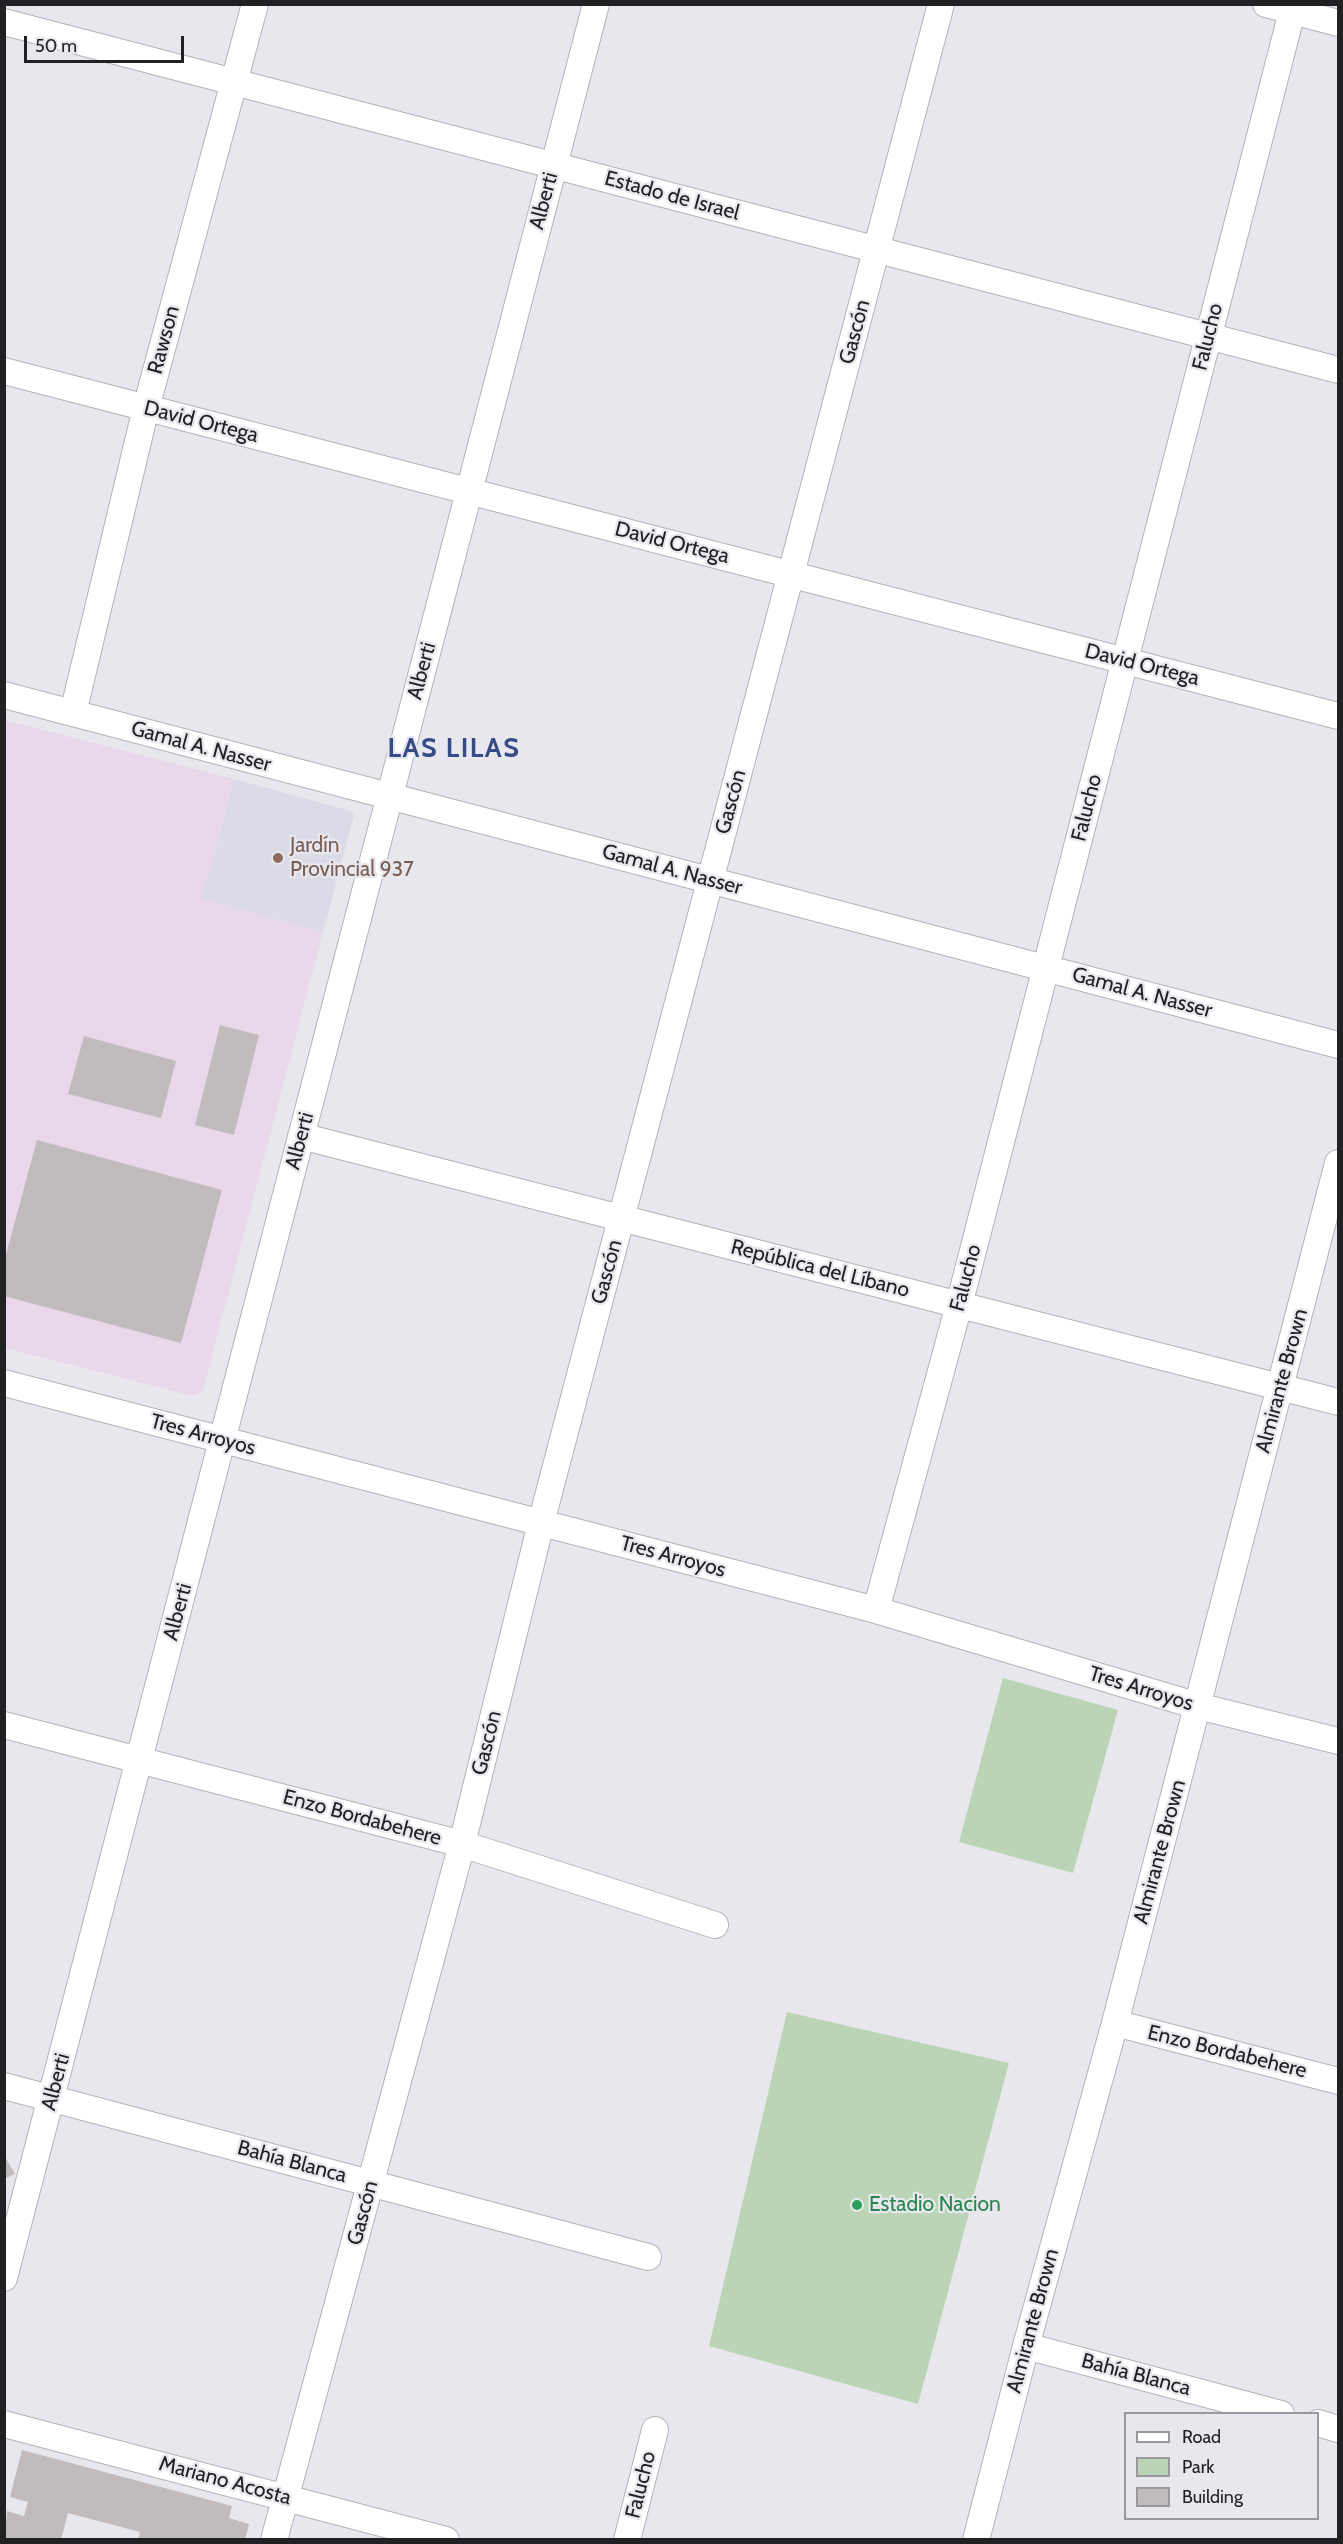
<!DOCTYPE html>
<meta charset="utf-8">
<style>
body{margin:0}
#map{position:relative;width:1343px;height:2544px;overflow:hidden;background:#e8e7ed;font-family:Cabin,sans-serif}
canvas{display:block}
.frame{position:absolute;inset:0;border:6px solid #212124;pointer-events:none}
.legend{position:absolute;left:1124px;top:2412px;width:195px;height:108px;box-sizing:border-box;background:#e8e7ed;border:2px solid #98989d;margin:0;padding:8px 10px;list-style:none;font-size:18px;color:#212124}
.legend li{display:flex;align-items:center;gap:12px;height:30px}
.legend b{width:30px;border:2px solid #98989d}
.scale{position:absolute;left:24px;top:36px;width:160px;height:27px;box-sizing:border-box;border:3px solid #212124;border-top:0;padding-left:8px;font-size:18px;line-height:21px;white-space:nowrap;color:#212124;-webkit-text-stroke:4px #e8e7ed;paint-order:stroke}
</style>
<div id="map">
<canvas width="1343" height="2544"></canvas>
<div class="frame"></div>
<ul class="legend">
<li><b style="height:8px;background:#fff"></b>Road</li>
<li><b style="height:16px;background:#bad4b5"></b>Park</li>
<li><b style="height:16px;background:#c1bbbe"></b>Building</li>
</ul>
<div class="scale">50 m</div>
</div>
<script>
const c = document.querySelector('canvas').getContext('2d');
c.lineJoin = 'round';
function fillPath(path, color) { c.fillStyle = color; c.fill(path, 'evenodd'); }
function strokePath(path, color, width, dash) { c.strokeStyle = color; c.lineWidth = width; c.lineCap = dash ? 'butt' : 'round'; c.setLineDash(dash || []); c.stroke(path); }
function drawText(font, color, halo, rows, align = 'center') {
  c.font = font + ' Cabin,sans-serif'; c.lineWidth = 4.5; c.setLineDash([]); c.textBaseline = 'middle'; c.strokeStyle = halo; c.fillStyle = color; for (const [text, x, y, turn = 0] of rows) {
    c.save(); c.translate(x, y); c.rotate((+turn || 0) * Math.PI / 180); c.textAlign = isNaN(turn) ? turn : align; if (halo) c.strokeText(text, 0, 0); c.fillText(text, 0, 0); c.restore();
  }
}
fillPath(new Path2D(`
 M 234,779 L 351,811 L 354,816 L 323,932 L 202,899 Z`), '#dbdae7');
fillPath(new Path2D(`
 M 4,720 L 234,779 L 202,899 L 323,932 L 203,1390 L 193,1396 L 5,1348 Z`), '#e9d8e9');
fillPath(new Path2D(`
 M 1003,1678 L 1118,1710 L 1073,1873 L 959,1842 Z
 M 787,2012 L 1009,2063 L 918,2404 L 709,2346 Z`), '#bad4b5');
fillPath(new Path2D(`
 M 220,1025 L 259,1035 L 234,1135 L 195,1125 Z
 M 84,1036 L 176,1061 L 161,1118 L 68,1094 Z
 M 37,1140 L 222,1190 L 181,1343 L 4,1296 L 4,1262 Z
 M 4,2155 L 15,2174 L 4,2179 Z
 M 22,2450 L 232,2506 L 229,2518 L 249,2524 L 245,2540 L 138,2540 L 140,2532 L 68,2513 L 61,2540 L 4,2540 L 7,2511 L 24,2516 L 28,2502 L 10,2497 Z`), '#c1bbbe');
const minor = new Path2D(`
 M 1266,4 L 1338,23
 M 4,22 L 1338,370
 M 4,371 L 1338,716
 M 4,695 L 1338,1045
 M 73,713 L 146,408 L 255,4
 M 301,1136 L 1338,1402
 M 4,1383 L 876,1610 L 1198,1706 L 1338,1741
 M 876,1610 L 959,1305 L 1294,4
 M 4,1725 L 462,1844 L 715,1925
 M 1115,2023 L 1338,2081
 M 4,2086 L 648,2257
 M 4,2278 L 596,4
 M 1026,2346 L 1281,2414
 M 1318,2423 L 1338,2429
 M 4,2424 L 446,2540
 M 274,2540 L 462,1844 L 541,1523 L 941,4
 M 627,2540 L 655,2430
 M 976,2540 L 1026,2346 L 1115,2023 L 1338,1163`);
strokePath(minor, '#b3b3b9', 28);
strokePath(minor, '#fff', 26);
for (const [x, y, r, color] of [
 [278,858,6,"#8d6e63"],
 [857,2205,6,"#2e9e5b"]
]) { const dot = new Path2D(); dot.arc(x, y, r, 0, 2 * Math.PI); c.fillStyle = color; c.fill(dot); strokePath(dot, '#e8e7ed', 2); }
drawText('21px', '#212124', '#e8e7ed', [
 ["Estado de Israel",672,196,15],
 ["Alberti",544,201,-75],
 ["Gascón",855,332,-75],
 ["Falucho",1208,337,-76],
 ["Rawson",164,340,-75],
 ["David Ortega",201,422,14],
 ["David Ortega",672,543,14],
 ["David Ortega",1142,665,14],
 ["Alberti",422,671,-75],
 ["Gamal A. Nasser",201,747,15],
 ["Gascón",731,802,-75],
 ["Falucho",1087,808,-76],
 ["Gamal A. Nasser",672,870,15],
 ["Gamal A. Nasser",1142,993,15],
 ["Alberti",300,1141,-75],
 ["República del Líbano",820,1269,14],
 ["Gascón",607,1272,-75],
 ["Falucho",966,1278,-75],
 ["Almirante Brown",1282,1381,-75],
 ["Tres Arroyos",203,1435,15],
 ["Tres Arroyos",673,1557,15],
 ["Alberti",178,1612,-75],
 ["Tres Arroyos",1141,1689,17],
 ["Gascón",487,1743,-76],
 ["Enzo Bordabehere",362,1818,15],
 ["Almirante Brown",1160,1852,-75],
 ["Enzo Bordabehere",1227,2052,14],
 ["Alberti",56,2082,-75],
 ["Bahía Blanca",292,2162,15],
 ["Gascón",363,2213,-75],
 ["Almirante Brown",1033,2321,-75],
 ["Bahía Blanca",1136,2375,15],
 ["Mariano Acosta",225,2481,15],
 ["Falucho",641,2485,-76]
]);
drawText('21px', '#785e54', '#e8e7ed', [
 ["Jardín",290,846],
 ["Provincial 937",290,870]
], 'left');
drawText('21px', '#27864d', '#e8e7ed', [
 ["Estadio Nacion",869,2205]
], 'left');
c.letterSpacing = '1.5px';
drawText('bold 27px', '#364c86', '#e8e7ed', [
 ["LAS LILAS",454,749]
]);
c.letterSpacing = '0px';
</script>
